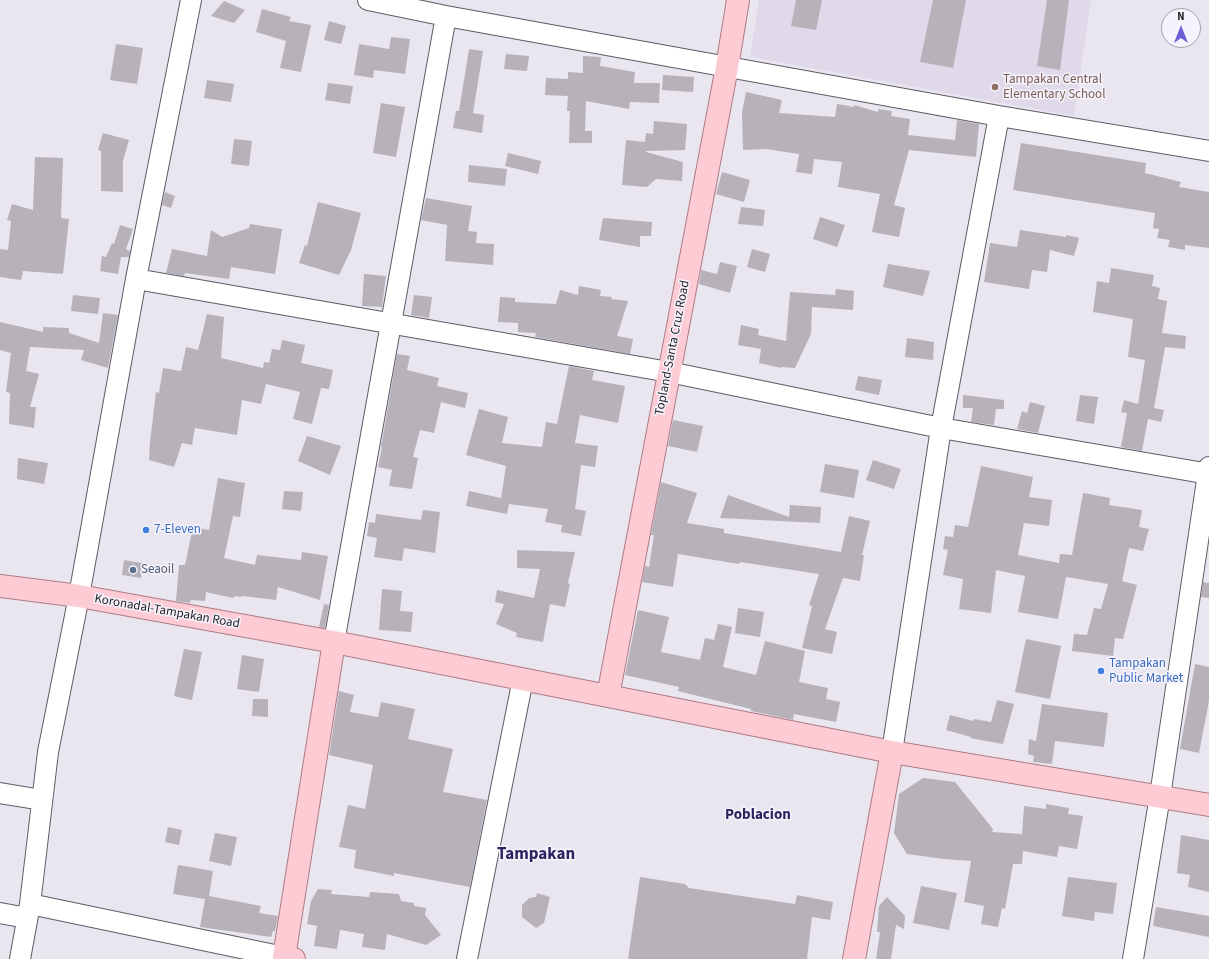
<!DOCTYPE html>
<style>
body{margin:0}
#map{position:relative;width:1209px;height:959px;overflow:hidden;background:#e9e6f0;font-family:"Source Sans 3",sans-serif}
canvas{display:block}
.north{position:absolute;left:1161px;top:8px;width:40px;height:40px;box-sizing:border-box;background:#f7f3fd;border:1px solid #a3a1a8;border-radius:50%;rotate:0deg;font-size:11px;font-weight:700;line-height:16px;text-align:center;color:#262529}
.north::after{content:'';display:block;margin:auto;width:14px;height:18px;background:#6c60d9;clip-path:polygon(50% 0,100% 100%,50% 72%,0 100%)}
</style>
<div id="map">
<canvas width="1209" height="959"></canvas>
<div class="north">N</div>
</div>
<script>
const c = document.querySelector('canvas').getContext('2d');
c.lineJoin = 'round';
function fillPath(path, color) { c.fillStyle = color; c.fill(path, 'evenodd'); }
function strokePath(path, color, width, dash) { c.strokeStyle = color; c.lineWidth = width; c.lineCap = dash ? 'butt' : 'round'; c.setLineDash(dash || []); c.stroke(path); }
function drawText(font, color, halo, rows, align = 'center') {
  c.font = font + ' "Source Sans 3",sans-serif'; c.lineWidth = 3; c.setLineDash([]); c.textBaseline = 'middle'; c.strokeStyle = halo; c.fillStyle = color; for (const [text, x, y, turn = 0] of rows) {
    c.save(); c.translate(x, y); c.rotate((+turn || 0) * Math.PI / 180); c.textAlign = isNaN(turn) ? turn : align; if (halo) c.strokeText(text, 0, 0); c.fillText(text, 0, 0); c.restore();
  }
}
fillPath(new Path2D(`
 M 759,0 L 1091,0 L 1074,116 L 750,57 Z`), '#dfd9ea');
fillPath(new Path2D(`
 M 796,0 L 822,0 L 816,30 L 791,26 Z
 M 933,0 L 966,0 L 953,68 L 920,62 Z
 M 1047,0 L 1069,0 L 1060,70 L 1037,66 Z
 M 224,1 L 245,10 L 234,23 L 211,16 Z
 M 262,9 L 291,17 L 289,21 L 311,25 L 301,72 L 280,68 L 286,41 L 256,32 Z
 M 329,21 L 346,26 L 341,44 L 324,40 Z
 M 391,37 L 410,39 L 405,74 L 374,70 L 373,78 L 354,75 L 359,44 L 389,49 Z
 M 116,44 L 143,48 L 137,84 L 110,80 Z
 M 469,49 L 483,51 L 473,113 L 484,115 L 482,133 L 453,128 L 456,111 L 459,111 Z
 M 506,54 L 529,56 L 527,71 L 504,69 Z
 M 583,56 L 601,57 L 600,66 L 635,72 L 634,83 L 660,83 L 659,103 L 630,102 L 629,109 L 586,101 L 585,131 L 592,131 L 592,143 L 569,143 L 570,111 L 567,111 L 568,96 L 545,95 L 546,78 L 568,79 L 568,72 L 583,73 Z
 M 663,75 L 694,77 L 693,92 L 662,90 Z
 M 207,80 L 234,84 L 231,102 L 204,98 Z
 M 328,83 L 353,86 L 350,104 L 325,100 Z
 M 746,92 L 782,100 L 779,113 L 835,117 L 837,104 L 854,107 L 854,105 L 878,112 L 878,109 L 892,111 L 891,116 L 910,119 L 908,135 L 955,140 L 957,120 L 979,124 L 976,157 L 909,150 L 894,205 L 905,208 L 899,237 L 872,232 L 880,194 L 838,187 L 842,162 L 814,159 L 812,174 L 796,172 L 799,154 L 766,149 L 743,150 L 742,112 Z
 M 381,103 L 405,107 L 396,157 L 373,153 Z
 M 654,121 L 687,124 L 685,150 L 646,151 L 646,152 L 683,162 L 682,181 L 656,179 L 647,187 L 622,185 L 626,140 L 645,142 L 646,133 L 653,134 Z
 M 103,133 L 129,140 L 123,161 L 123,192 L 101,191 L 101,151 L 98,150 Z
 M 234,139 L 252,141 L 249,166 L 231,164 Z
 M 1021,143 L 1146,163 L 1145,173 L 1181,182 L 1179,187 L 1209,192 L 1209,248 L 1185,245 L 1185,250 L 1168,247 L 1170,240 L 1157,238 L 1159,229 L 1153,228 L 1155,213 L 1013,190 Z
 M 508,153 L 541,161 L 538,174 L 505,166 Z
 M 35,157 L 63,158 L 61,218 L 69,219 L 63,274 L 23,271 L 21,280 L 0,277 L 0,249 L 8,250 L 11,221 L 7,220 L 12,204 L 33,210 Z
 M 469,165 L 507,169 L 505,186 L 468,182 Z
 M 722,172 L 750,180 L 744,202 L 716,194 Z
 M 165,192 L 175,196 L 171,208 L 162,205 Z
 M 426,198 L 472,206 L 468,231 L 477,232 L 476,243 L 494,244 L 493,265 L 445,261 L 447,225 L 421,220 Z
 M 318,202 L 361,213 L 351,250 L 339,275 L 299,263 L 305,245 L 307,246 Z
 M 741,207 L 765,210 L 763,226 L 738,224 Z
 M 820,217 L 845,225 L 837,247 L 813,239 Z
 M 603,218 L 652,222 L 651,236 L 640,236 L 640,247 L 599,240 Z
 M 250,224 L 282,229 L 275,274 L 231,267 L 229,279 L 185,273 L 184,276 L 166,273 L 172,249 L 207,256 L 211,230 L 222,237 L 249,228 Z
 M 120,225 L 133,229 L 126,249 L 130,251 L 129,257 L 121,257 L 118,274 L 100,271 L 102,256 L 106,257 L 112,243 L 114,244 Z
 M 1020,230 L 1066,237 L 1066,235 L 1079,238 L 1074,256 L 1050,250 L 1047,272 L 1032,270 L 1029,289 L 984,282 L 990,243 L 1017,247 Z
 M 752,249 L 770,254 L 765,272 L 747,267 Z
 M 720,262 L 737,266 L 730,293 L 699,284 L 701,270 L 717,274 Z
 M 888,264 L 930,271 L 923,296 L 883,287 Z
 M 1111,268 L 1154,275 L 1152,286 L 1160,288 L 1158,299 L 1167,301 L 1162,333 L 1186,336 L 1185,349 L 1165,347 L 1154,408 L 1164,410 L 1161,422 L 1148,419 L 1142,451 L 1121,447 L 1127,413 L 1121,412 L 1124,400 L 1138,404 L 1145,360 L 1128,357 L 1133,319 L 1093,312 L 1097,281 L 1109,283 Z
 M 364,274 L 386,276 L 382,307 L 362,306 Z
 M 579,286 L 601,290 L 600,296 L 612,297 L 611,299 L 628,301 L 617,336 L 633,339 L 630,354 L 535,337 L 536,333 L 518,332 L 518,323 L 498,322 L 500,297 L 515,298 L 515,302 L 556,304 L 560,290 L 578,295 Z
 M 836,289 L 854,291 L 853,310 L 812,307 L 811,334 L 795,368 L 781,367 L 781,368 L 759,363 L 761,349 L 738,345 L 741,325 L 759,329 L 758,335 L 786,341 L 790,292 L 835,295 Z
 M 73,295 L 100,298 L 98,314 L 71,311 Z
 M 414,295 L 432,297 L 429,318 L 411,315 Z
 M 103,313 L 118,315 L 108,368 L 81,360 L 84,350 L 30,347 L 26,371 L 39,374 L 30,407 L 36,407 L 34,428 L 9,424 L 10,393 L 6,392 L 11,353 L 0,350 L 0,322 L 43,332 L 43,327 L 69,328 L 69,333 L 99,343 Z
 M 207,314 L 224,317 L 221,358 L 263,368 L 264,362 L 269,363 L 272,349 L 280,350 L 282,340 L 305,345 L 301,363 L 333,370 L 329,389 L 321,388 L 312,424 L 293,419 L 300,392 L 266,384 L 261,404 L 242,400 L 237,435 L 195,428 L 192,445 L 182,443 L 174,467 L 149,460 L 150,442 L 156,392 L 159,393 L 163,368 L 181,371 L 186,347 L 198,350 Z
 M 907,338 L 934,342 L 933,360 L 905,357 Z
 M 397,354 L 410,356 L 407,370 L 439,378 L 437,386 L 468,393 L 465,408 L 441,402 L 434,433 L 420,430 L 413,457 L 418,458 L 412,489 L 389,486 L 392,470 L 378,467 L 382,447 L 381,447 Z
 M 569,366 L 594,371 L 592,380 L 625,386 L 618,423 L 580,415 L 575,443 L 598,446 L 595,467 L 581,465 L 575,509 L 586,511 L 581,536 L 561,532 L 562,525 L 545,522 L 548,509 L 509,504 L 507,514 L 466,506 L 469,491 L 501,498 L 506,466 L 466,455 L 479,409 L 508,417 L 502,443 L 542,447 L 546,422 L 557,424 Z
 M 858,376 L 882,380 L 879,395 L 855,390 Z
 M 963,395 L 1004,400 L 1004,409 L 996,409 L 994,425 L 971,422 L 973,408 L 963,408 Z
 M 1080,395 L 1098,397 L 1094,424 L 1076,421 Z
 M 1030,402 L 1045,406 L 1038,433 L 1017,429 L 1022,411 L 1027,413 Z
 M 673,420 L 703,426 L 697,452 L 668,446 Z
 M 307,436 L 341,446 L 330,475 L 298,461 Z
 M 18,458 L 48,463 L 44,484 L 17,479 Z
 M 873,460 L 901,469 L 894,489 L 866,480 Z
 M 825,464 L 859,470 L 854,498 L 820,492 Z
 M 981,466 L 1033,477 L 1029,497 L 1052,500 L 1049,526 L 1024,523 L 1018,555 L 1059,563 L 1060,554 L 1072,555 L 1083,493 L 1110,498 L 1109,505 L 1142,510 L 1139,527 L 1149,529 L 1143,551 L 1129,548 L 1122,581 L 1137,585 L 1123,639 L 1115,638 L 1113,656 L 1072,651 L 1074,634 L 1087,635 L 1094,608 L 1101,609 L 1108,584 L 1066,577 L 1058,619 L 1018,612 L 1025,576 L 996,570 L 991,613 L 959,609 L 963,579 L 943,575 L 948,550 L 943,549 L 945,536 L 953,537 L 955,525 L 968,527 Z
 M 218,478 L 245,483 L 240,517 L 233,516 L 224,558 L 255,565 L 257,555 L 301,560 L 302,552 L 328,556 L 320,600 L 278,587 L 276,600 L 242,596 L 242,597 L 235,596 L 233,598 L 206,592 L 205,601 L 191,600 L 190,603 L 176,601 L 179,565 L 185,565 L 193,527 L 209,530 Z
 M 661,482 L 697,493 L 687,523 L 724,529 L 724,533 L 841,552 L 849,516 L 870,521 L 862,555 L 864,555 L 860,581 L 843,578 L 825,629 L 837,632 L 832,654 L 802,648 L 812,606 L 809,605 L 819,574 L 740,562 L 739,564 L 678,554 L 673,587 L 642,582 L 645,566 L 649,567 L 654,535 L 651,535 Z
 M 284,491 L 303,492 L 301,511 L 282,509 Z
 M 728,495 L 789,517 L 790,505 L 821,507 L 820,523 L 720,518 Z
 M 423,510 L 440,512 L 435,553 L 404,548 L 402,561 L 374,557 L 377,538 L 367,536 L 369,522 L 375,523 L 376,514 L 421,520 Z
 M 517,550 L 575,552 L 568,583 L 570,584 L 565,607 L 550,604 L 543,642 L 516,637 L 517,633 L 496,624 L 504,604 L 495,602 L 497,590 L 534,598 L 540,569 L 517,568 Z
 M 124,560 L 142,563 L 141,578 L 122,575 Z
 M 1203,582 L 1209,583 L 1209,598 L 1201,597 Z
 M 382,589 L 402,591 L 400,611 L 413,612 L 411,632 L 379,630 Z
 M 324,604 L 329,605 L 325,628 L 319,627 Z
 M 738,608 L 764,612 L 760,637 L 735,633 Z
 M 638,610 L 669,617 L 661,652 L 700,660 L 705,638 L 714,640 L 718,624 L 732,627 L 723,667 L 756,675 L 765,641 L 805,651 L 799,682 L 828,688 L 826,699 L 840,702 L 836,722 L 794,714 L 793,720 L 751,711 L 751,709 L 678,691 L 679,687 L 625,675 Z
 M 1026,639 L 1061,646 L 1050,699 L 1015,692 Z
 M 184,649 L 202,652 L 192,700 L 174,696 Z
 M 242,655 L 264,659 L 259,692 L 237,689 Z
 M 1195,664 L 1209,667 L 1209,701 L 1199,753 L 1180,749 Z
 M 339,691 L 354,695 L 350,712 L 378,717 L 381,702 L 415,709 L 408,739 L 453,749 L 443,792 L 487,800 L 470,887 L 394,873 L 394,876 L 354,868 L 356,850 L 339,847 L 348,805 L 365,809 L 373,765 L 329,755 Z
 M 253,699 L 268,699 L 268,717 L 252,716 Z
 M 997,700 L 1014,704 L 1003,744 L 970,738 L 971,737 L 946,730 L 950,715 L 973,721 L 974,719 L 991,722 Z
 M 1042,704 L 1108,713 L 1104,747 L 1055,741 L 1052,764 L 1033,762 L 1034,756 L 1028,754 L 1029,739 L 1036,741 Z
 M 923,778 L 955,782 L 993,829 L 992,832 L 1022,834 L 1024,806 L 1046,809 L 1046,804 L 1069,808 L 1068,814 L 1083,816 L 1077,849 L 1059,846 L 1057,857 L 1023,851 L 1022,864 L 1013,864 L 1005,909 L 1002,908 L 998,927 L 981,924 L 984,906 L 964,902 L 971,861 L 944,859 L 907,854 L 894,833 L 899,794 Z
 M 168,827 L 182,830 L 179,845 L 165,842 Z
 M 215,833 L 237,837 L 231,866 L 209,861 Z
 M 1181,835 L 1209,840 L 1209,892 L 1188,887 L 1190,875 L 1177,873 Z
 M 178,865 L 213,871 L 209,896 L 261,906 L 259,913 L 278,916 L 275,931 L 273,931 L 271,937 L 200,927 L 205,899 L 173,894 Z
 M 640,877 L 685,884 L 689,888 L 795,904 L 797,895 L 833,902 L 830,920 L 812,917 L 807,959 L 628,959 Z
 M 1068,877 L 1117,883 L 1113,914 L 1095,912 L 1094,921 L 1062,916 Z
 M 921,886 L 957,893 L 949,930 L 913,923 Z
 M 318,889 L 332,890 L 331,894 L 369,897 L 370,892 L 399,894 L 401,901 L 414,903 L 414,906 L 426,908 L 425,915 L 441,935 L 426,945 L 387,934 L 385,950 L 362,947 L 364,934 L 340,930 L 337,949 L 314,946 L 317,926 L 307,924 L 311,901 Z
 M 537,893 L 550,897 L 544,923 L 536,928 L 522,917 L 522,905 L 529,898 L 536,897 Z
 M 887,897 L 905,916 L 904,929 L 896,925 L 891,959 L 876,959 L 880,932 L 877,932 L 879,906 Z
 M 1156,907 L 1209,916 L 1209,937 L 1153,926 Z`), '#b7b1ba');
const minor = new Path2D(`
 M 368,0 L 446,16 L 999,116 L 1209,151
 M 136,279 L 669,372 L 941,428 L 1209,474
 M 334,642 L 446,16
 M 892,752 L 941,428 L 999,116
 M 0,793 L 42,800
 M 30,904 L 284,957 L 284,959
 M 0,913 L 27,918
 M 20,959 L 30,904 L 48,752 L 79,596 L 136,279 L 191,0
 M 467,959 L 523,679
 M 1133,959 L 1160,796 L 1209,467`);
const major = new Path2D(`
 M 0,586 L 79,596 L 334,642 L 892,752 L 1209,805
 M 608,696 L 727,67 L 738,0
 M 294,959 L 284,957 L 334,642
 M 854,959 L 892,752`);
strokePath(minor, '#5f5c65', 22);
strokePath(major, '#b07b85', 24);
strokePath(minor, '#fff', 20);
strokePath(major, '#fdcbd3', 22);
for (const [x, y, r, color] of [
 [995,87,4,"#8d6e63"],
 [146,530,4,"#3f7fe0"],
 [133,570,4,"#5c6f8a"],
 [1101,671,4,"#3f7fe0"]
]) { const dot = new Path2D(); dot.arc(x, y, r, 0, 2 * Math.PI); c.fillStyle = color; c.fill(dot); strokePath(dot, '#f7f3fd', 1.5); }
drawText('13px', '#785e54', '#f7f3fd', [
 ["Tampakan Central",1003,80],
 ["Elementary School",1003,95]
], 'left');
drawText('13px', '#262529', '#f7f3fd', [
 ["Topland-Santa Cruz Road",673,348,-79],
 ["Koronadal-Tampakan Road",167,612,10]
]);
drawText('13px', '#366cbe', '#f7f3fd', [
 ["7-Eleven",154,530],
 ["Tampakan",1109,664],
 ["Public Market",1109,679]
], 'left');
drawText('13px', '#4e5e75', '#f7f3fd', [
 ["Seaoil",141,570]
], 'left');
drawText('bold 15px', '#2c2660', '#f7f3fd', [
 ["Poblacion",758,816]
]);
drawText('bold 17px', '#2c2660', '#f7f3fd', [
 ["Tampakan",536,855]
]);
</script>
